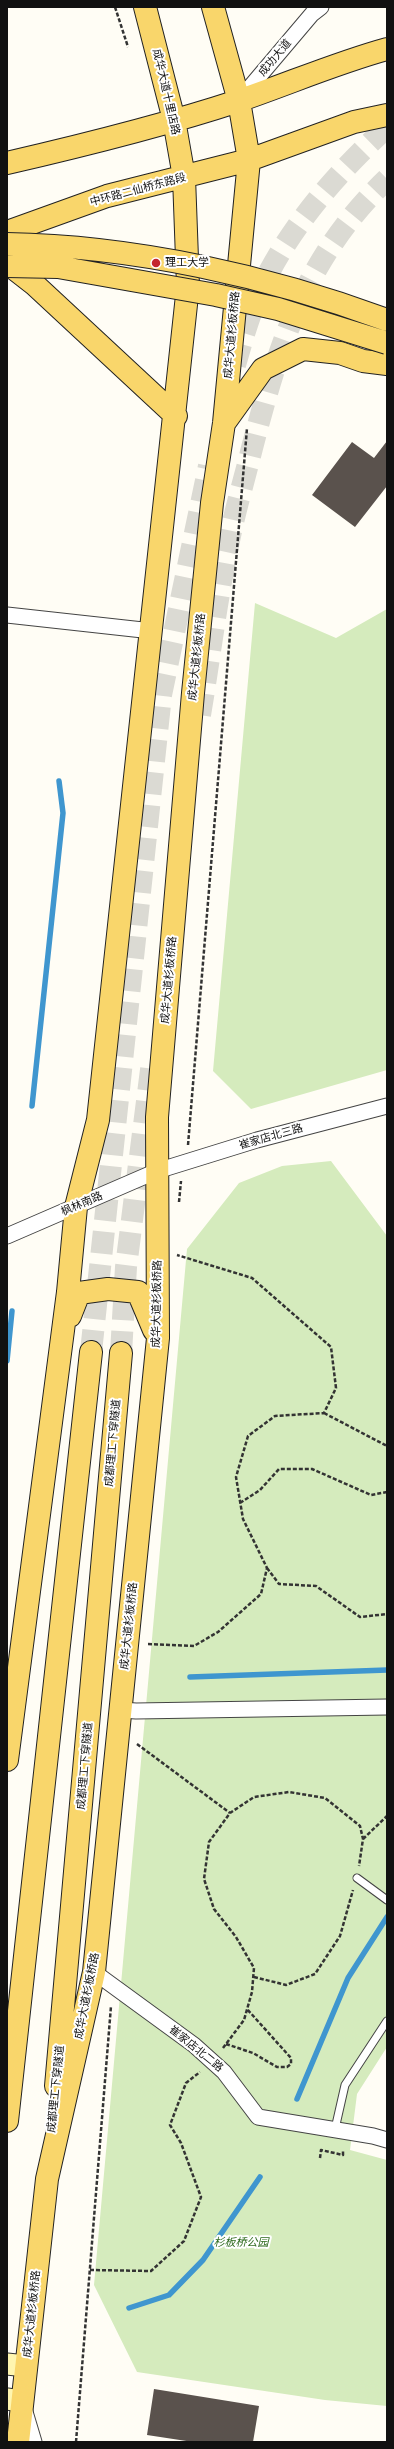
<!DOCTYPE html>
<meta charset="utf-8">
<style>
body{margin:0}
#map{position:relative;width:394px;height:2449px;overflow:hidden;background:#fffdf5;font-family:Lora,serif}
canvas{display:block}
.frame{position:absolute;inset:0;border:8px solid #111;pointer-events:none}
</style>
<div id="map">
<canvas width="394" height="2449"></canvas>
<div class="frame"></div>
</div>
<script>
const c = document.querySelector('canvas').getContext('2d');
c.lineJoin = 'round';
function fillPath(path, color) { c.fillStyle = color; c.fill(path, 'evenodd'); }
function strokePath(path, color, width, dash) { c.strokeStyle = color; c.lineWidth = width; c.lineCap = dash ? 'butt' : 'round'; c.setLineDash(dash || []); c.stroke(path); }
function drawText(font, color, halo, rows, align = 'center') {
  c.font = font + ' Lora,"Noto Sans SC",serif'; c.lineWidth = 4; c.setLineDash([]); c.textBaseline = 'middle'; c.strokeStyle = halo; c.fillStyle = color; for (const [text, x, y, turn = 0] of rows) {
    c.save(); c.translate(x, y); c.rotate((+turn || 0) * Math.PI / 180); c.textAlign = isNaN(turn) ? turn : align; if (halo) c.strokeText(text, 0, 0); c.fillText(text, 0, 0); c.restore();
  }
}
fillPath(new Path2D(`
 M 255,603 L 336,638 L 387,609 L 387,1070 L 251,1109 L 213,1071 Z
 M 331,1161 L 387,1236 L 387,2047 L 357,2094 L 350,2150 L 387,2160 L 387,2406 L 325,2400 L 137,2372 L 94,2285 L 187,1249 L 239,1183 L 282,1166 Z`), '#d5ebbd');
strokePath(new Path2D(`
 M 32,1106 L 63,813 L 59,781
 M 7,1361 L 12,1311
 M 190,1677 L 387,1670
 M 297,2099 L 348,1978 L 387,1917
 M 129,2308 L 169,2295 L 203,2260 L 260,2177`), '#3f96cf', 5.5);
fillPath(new Path2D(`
 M 387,441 L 387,486 L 355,527 L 312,495 L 352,442 L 374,458 Z
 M 154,2389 L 259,2406 L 253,2442 L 193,2442 L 147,2435 Z`), '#5a524d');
strokePath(new Path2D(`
 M 235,365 C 243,337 251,308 264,282 C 293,223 339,171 387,127
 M 200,715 C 210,656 217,595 230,536 C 236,507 245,477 252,448 C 280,341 305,258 387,179
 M 91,1352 L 161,695 L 209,466
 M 121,1353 L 126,1267 L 152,1062`), '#dbdad3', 22, [22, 11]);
const lane = new Path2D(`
 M 357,1878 L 387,1900
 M 335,2129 L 345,2085 L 387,2021`);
const street = new Path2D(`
 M 240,99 L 312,14 L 321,7
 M 7,615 L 152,631
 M 7,1236 L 157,1171 L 257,1140 L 387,1106
 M 121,1710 L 136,1711 L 387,1707
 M 94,1972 L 194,2045 L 224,2072 L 258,2117 L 373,2136 L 387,2140
 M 25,2412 L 34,2442`);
const secondary = new Path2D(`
 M 7,2364 L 26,2366
 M 7,2399 L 21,2401`);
const primary = new Path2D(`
 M 7,163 C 85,145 162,126 238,101 C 288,84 336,63 387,49
 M 7,232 L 107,196 L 249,160 L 354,122 L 387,115
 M 7,263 L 34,284 L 176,416
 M 225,422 L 263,369 L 303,349 L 340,353 L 363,361 L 387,364
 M 70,1316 L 79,1293 L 108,1289 L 138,1292 L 154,1330
 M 7,1760 L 68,1292 L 76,1207 L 98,1120 L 188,286 L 184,177 L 174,120 L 145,7
 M 56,2086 L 121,1353
 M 7,2121 L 91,1352
 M 18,2442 L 47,2179 L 94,1972 L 158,1338 L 157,1117 L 193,693 L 212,503 L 224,423 L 249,160 L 239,101 L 213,7`);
strokePath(lane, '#444', 9);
strokePath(street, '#444', 17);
strokePath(secondary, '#333', 23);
strokePath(primary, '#222', 24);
strokePath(new Path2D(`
 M 115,7 L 128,47
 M 188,1145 L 247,428
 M 179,1202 L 181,1181
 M 324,1413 L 387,1446
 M 240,1503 L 260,1490 L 279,1469 L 312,1469 L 371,1495 L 387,1492
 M 267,1568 L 279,1584 L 316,1586 L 360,1617 L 387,1614
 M 148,1644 L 194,1646 L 218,1632 L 261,1594 L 267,1568 L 243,1519 L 236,1477 L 248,1436 L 275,1416 L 324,1413 L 336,1388 L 331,1347 L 252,1278 L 177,1255
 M 137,1744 L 230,1813
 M 363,1839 L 387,1816
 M 254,1977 L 286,1985 L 315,1974 L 340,1936 L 353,1890
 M 226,2044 L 253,2053 L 277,2067 L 287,2067 L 291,2064 L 291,2058 L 247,2009
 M 223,2048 L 244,2020 L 252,1992 L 254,1968 L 236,1937 L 214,1909 L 204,1879 L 209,1842 L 230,1813 L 254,1797 L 289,1792 L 325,1798 L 360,1826 L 363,1839 L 359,1866
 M 320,2158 L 321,2150 L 343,2155 L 343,2150
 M 90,2270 L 151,2271 L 184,2241 L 201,2197 L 181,2143 L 170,2125 L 186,2083 L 200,2072
 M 76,2442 L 111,2006`), '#333', 2.5, [4, 2]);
strokePath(lane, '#fff', 7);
strokePath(street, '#fff', 15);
strokePath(secondary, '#fff6b0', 21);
strokePath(primary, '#f9d66b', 22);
const primaryBridge = new Path2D(`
 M 7,244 C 134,246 268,276 387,320
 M 7,266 L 58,267 L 216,295 L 278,309 L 387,343`);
strokePath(primaryBridge, '#222', 24, []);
strokePath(primaryBridge, '#f9d66b', 22);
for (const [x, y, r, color] of [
 [156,263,5,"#c4262e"]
]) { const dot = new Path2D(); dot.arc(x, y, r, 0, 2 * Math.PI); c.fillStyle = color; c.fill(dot); strokePath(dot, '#fff', 1.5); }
drawText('11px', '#111', '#fff', [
 ["成功大道",275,58,-50],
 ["成华大道十里店路",166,92,77],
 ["中环路二仙桥东路段",138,190,-15],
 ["成华大道杉板桥路",232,335,-85],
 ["成华大道杉板桥路",197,657,-84],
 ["成华大道杉板桥路",169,980,-85],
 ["崔家店北三路",271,1137,-16],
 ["枫林南路",82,1204,-23],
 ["成华大道杉板桥路",157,1304,-89],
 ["成都理工下穿隧道",113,1443,-85],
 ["成华大道杉板桥路",129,1626,-84],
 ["成都理工下穿隧道",85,1766,-85],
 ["成华大道杉板桥路",87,1996,-79],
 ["崔家店北二路",196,2049,39],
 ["成都理工下穿隧道",56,2089,-84],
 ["成华大道杉板桥路",32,2314,-84]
]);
drawText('11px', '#111', '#fff', [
 ["理工大学",165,263]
], 'left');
drawText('italic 11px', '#2f6b1f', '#fff', [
 ["杉板桥公园",241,2243]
]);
</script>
